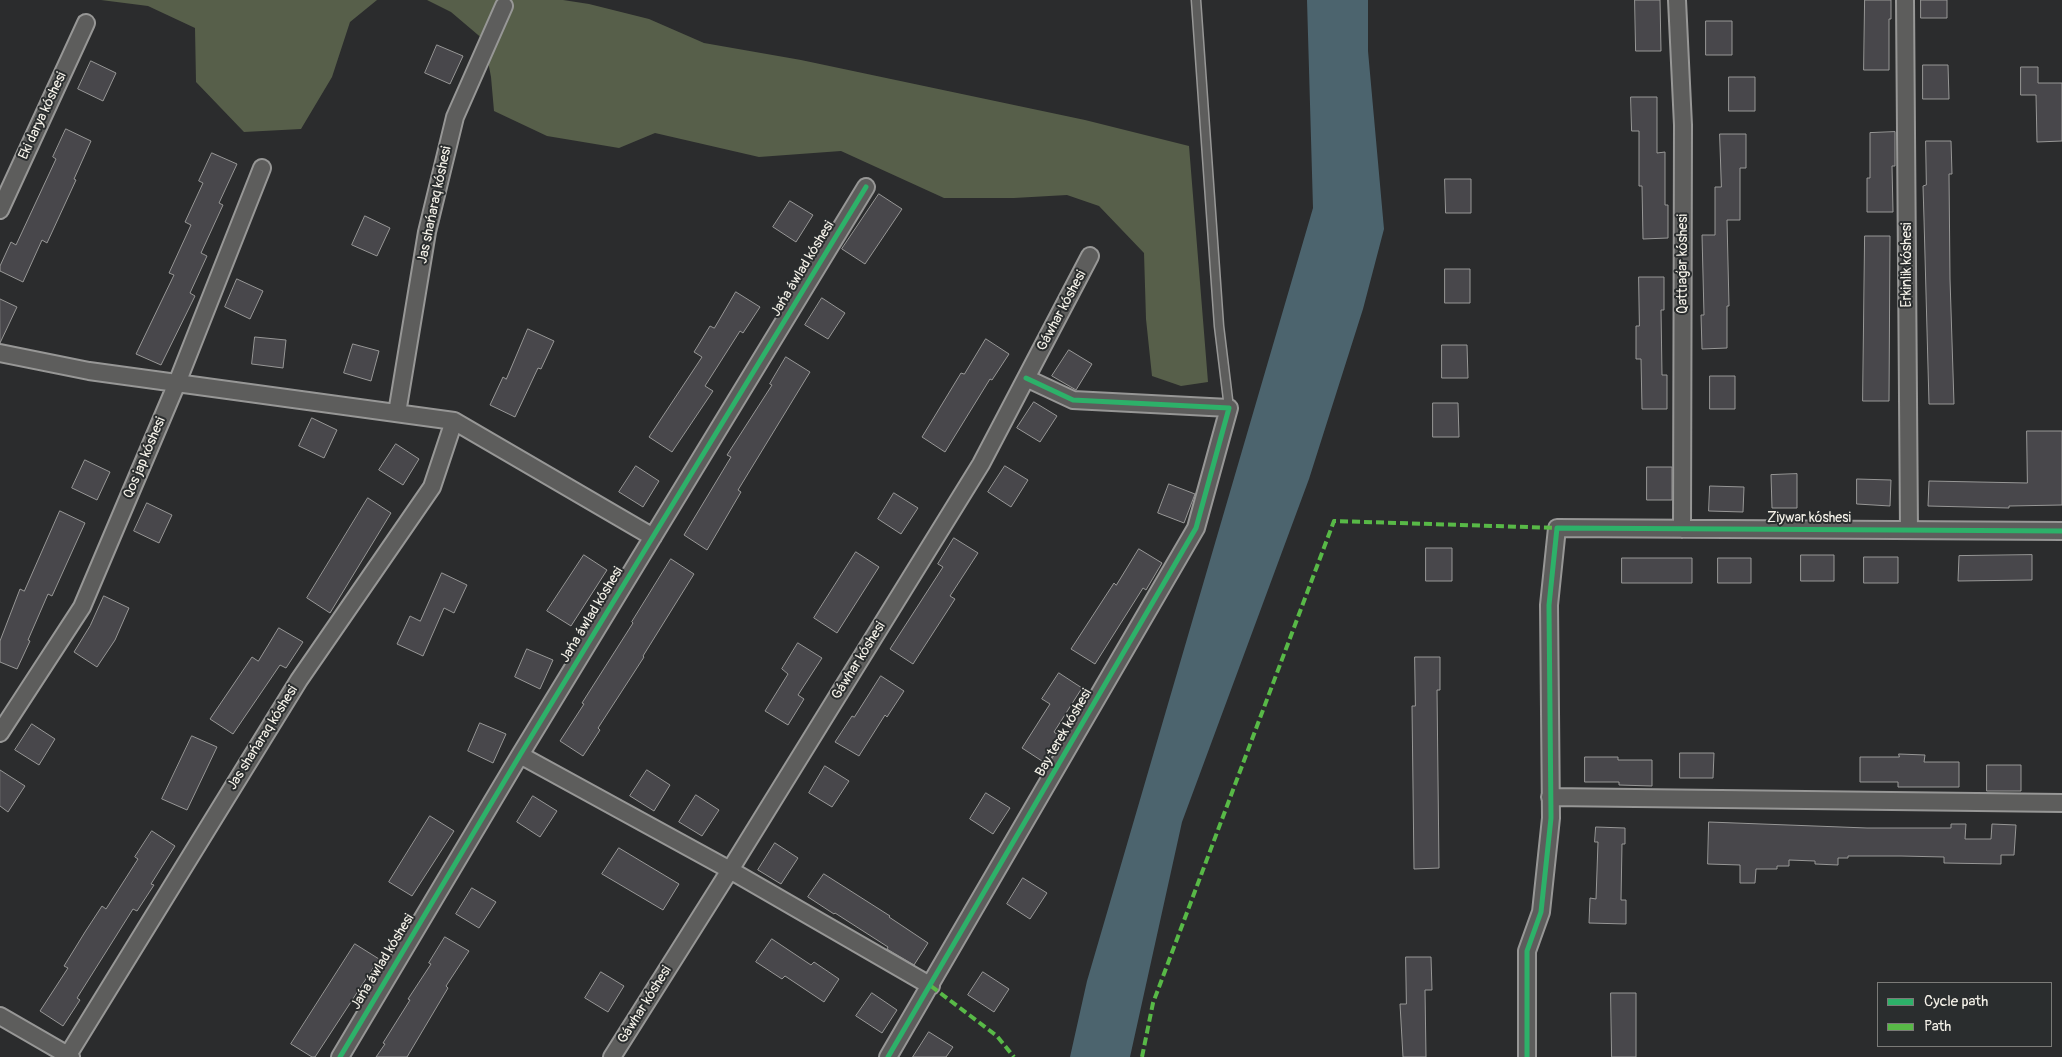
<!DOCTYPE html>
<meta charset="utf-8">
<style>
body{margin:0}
#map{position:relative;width:2062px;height:1057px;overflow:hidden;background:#2b2c2d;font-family:Pangolin,sans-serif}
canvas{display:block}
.legend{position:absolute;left:1877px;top:982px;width:175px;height:65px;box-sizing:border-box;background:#2a2d2e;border:1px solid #7b7b78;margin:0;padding:6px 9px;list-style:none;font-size:15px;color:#f4f1e8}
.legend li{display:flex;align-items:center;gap:10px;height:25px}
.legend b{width:25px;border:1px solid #7b7b78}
</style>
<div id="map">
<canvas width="2062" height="1057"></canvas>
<ul class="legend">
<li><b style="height:6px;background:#2db169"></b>Cycle path</li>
<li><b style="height:6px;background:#58b947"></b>Path</li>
</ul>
</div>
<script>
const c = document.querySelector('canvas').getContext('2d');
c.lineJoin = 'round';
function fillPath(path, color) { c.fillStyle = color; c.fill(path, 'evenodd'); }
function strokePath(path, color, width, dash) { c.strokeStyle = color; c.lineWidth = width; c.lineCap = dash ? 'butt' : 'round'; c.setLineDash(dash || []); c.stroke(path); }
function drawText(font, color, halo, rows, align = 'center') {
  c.font = font + ' Pangolin,sans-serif'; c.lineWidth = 4; c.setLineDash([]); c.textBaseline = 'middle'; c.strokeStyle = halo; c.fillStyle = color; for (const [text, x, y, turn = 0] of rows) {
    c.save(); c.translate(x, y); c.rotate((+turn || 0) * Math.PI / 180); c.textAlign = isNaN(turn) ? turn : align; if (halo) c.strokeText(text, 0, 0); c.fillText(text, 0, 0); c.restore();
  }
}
fillPath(new Path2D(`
 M 101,0 L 377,0 L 350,22 L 332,77 L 301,129 L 244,132 L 196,82 L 195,28 L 148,6 Z
 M 427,0 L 563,0 L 589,4 L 649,19 L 704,43 L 801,60 L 1085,120 L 1189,146 L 1208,382 L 1181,386 L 1152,376 L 1146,319 L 1144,253 L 1099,206 L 1067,195 L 1014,198 L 944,198 L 841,151 L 759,157 L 655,133 L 619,148 L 547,136 L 494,111 L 491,77 L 484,40 L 451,12 Z`), '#575f4a');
fillPath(new Path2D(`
 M 1307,0 L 1368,0 L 1368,51 L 1384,229 L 1363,309 L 1309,479 L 1182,822 L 1130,1057 L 1070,1057 L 1087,981 L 1313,208 Z`), '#4c646e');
const building = new Path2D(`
 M 1635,0 L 1660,0 L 1661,51 L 1636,51 Z
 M 1865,0 L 1891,0 L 1891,19 L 1889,19 L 1889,70 L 1864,70 Z
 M 1921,0 L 1947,0 L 1947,18 L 1921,18 Z
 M 1706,21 L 1732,21 L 1732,55 L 1706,55 Z
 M 437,45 L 463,56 L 450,84 L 425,73 Z
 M 91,61 L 116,73 L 103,101 L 78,89 Z
 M 1923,65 L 1948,65 L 1949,99 L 1923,99 Z
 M 2021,67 L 2038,67 L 2038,83 L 2062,83 L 2062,141 L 2037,142 L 2036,95 L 2021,95 Z
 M 1729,77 L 1755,77 L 1755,111 L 1729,111 Z
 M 1631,97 L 1657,97 L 1657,153 L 1665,152 L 1665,205 L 1668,205 L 1668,238 L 1643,239 L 1642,186 L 1639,186 L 1639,131 L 1632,131 Z
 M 66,129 L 91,141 L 74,179 L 76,180 L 47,243 L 42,240 L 23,282 L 0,271 L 0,266 L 11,242 L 16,245 L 56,159 L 53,157 Z
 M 1895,132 L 1895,166 L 1892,166 L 1893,212 L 1867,212 L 1867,178 L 1870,178 L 1870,133 Z
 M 1720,134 L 1746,134 L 1746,168 L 1740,168 L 1740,220 L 1727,220 L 1729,306 L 1727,306 L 1727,348 L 1702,349 L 1701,315 L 1704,315 L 1702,235 L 1715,235 L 1715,187 L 1721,187 Z
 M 1926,141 L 1951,141 L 1952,174 L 1949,174 L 1950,279 L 1954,404 L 1929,404 L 1924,219 L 1923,186 L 1926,185 Z
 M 212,153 L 237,164 L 219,203 L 223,205 L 201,253 L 207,256 L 190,293 L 195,296 L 161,365 L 136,354 L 174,275 L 169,273 L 191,225 L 185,222 L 203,183 L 199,181 Z
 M 1445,179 L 1471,179 L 1471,213 L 1446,213 Z
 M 879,194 L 902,209 L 865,264 L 842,249 Z
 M 790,201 L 813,215 L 796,242 L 773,227 Z
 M 365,216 L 390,228 L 377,256 L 352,245 Z
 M 1865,236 L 1890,236 L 1889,401 L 1863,401 Z
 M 1445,269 L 1470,269 L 1470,303 L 1445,303 Z
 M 1639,277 L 1664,277 L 1664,310 L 1661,310 L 1662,375 L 1667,375 L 1667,409 L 1642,409 L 1641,359 L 1636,359 L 1636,326 L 1639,326 Z
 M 237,279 L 263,291 L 250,319 L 225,307 Z
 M 736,292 L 760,307 L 743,333 L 740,331 L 705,386 L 713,391 L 672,452 L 649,437 L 702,357 L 694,352 L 710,326 L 714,328 Z
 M 822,298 L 845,313 L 828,339 L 805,325 Z
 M 0,299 L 17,307 L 0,343 Z
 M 528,329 L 554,341 L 541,369 L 538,368 L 515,417 L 490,405 L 503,377 L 506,379 Z
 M 255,337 L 286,340 L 283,368 L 252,364 Z
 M 986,339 L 1009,354 L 992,380 L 990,379 L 945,452 L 922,437 L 961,373 L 964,374 Z
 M 353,344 L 379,351 L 371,381 L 344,373 Z
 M 1442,345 L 1467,345 L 1468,378 L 1442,378 Z
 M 1069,350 L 1092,364 L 1076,390 L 1052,376 Z
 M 786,357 L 810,372 L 738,490 L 741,492 L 707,550 L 684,535 L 731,457 L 727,455 L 772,385 L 770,384 Z
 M 1710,376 L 1735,376 L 1735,409 L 1710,409 Z
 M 1034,402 L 1057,416 L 1040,442 L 1017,428 Z
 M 1433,403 L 1458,403 L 1459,437 L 1433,437 Z
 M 312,418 L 337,430 L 324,458 L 299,446 Z
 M 2027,431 L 2062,431 L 2062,505 L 2009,506 L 2009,508 L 1928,506 L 1929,481 L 2027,483 Z
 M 396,444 L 419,459 L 403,485 L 379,470 Z
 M 85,460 L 110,472 L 97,500 L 72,488 Z
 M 636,466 L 659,481 L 643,507 L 619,492 Z
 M 1005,466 L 1028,480 L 1011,507 L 988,492 Z
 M 1647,467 L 1672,467 L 1672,500 L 1647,500 Z
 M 1797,474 L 1797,508 L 1772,508 L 1771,475 Z
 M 1857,479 L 1891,480 L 1890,506 L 1857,504 Z
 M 1169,484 L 1195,494 L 1184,523 L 1158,513 Z
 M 1710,486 L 1744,487 L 1743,512 L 1709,511 Z
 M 894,493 L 918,508 L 901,534 L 878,519 Z
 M 368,498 L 391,513 L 330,613 L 307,598 Z
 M 147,503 L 172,515 L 159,543 L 134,531 Z
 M 60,511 L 85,523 L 52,596 L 48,594 L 28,640 L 30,641 L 17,669 L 0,662 L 0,641 L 20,589 L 24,591 Z
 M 954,538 L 978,553 L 950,596 L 955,599 L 913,664 L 890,649 L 943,567 L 938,564 Z
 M 1426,548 L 1452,548 L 1452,581 L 1426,581 Z
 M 1139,549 L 1162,563 L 1146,590 L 1143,588 L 1095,664 L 1071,649 L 1114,583 L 1116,585 Z
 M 856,552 L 879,567 L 837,633 L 814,618 Z
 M 584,555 L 607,570 L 571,626 L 547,611 Z
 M 1801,555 L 1834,555 L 1834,581 L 1801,581 Z
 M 2032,555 L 2032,580 L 1958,581 L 1959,556 Z
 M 1864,557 L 1898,557 L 1898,583 L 1864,583 Z
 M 1622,558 L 1692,558 L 1692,583 L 1622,583 Z
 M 1718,558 L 1751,558 L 1751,583 L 1718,583 Z
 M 671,559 L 694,574 L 643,656 L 644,657 L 598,728 L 600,730 L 583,756 L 560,741 L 584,704 L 582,703 L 633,623 L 632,622 Z
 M 442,573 L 467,585 L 454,613 L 444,608 L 423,656 L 397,644 L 410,616 L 420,621 Z
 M 104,596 L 129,608 L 115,640 L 97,667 L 74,652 L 90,626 Z
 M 279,628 L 303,642 L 286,668 L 280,665 L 233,734 L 210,719 L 252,657 L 258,661 Z
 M 798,643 L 822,658 L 798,695 L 804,699 L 788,725 L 765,711 L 788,674 L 782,669 Z
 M 527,649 L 553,660 L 540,689 L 515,677 Z
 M 1415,657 L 1440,657 L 1440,690 L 1437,690 L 1439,868 L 1414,869 L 1412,706 L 1415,706 Z
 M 1059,673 L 1082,688 L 1054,732 L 1061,737 L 1045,763 L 1022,748 L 1050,704 L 1042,699 Z
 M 881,676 L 904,691 L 887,717 L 885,715 L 859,756 L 835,742 L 852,716 L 854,717 Z
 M 480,723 L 506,734 L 493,763 L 468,751 Z
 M 32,724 L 55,739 L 39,765 L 15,750 Z
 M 192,736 L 217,747 L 187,810 L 162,799 Z
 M 1680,753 L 1714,753 L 1713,778 L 1680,778 Z
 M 1899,754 L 1925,755 L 1924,762 L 1959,762 L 1959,787 L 1898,787 L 1898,782 L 1860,782 L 1860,757 L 1899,757 Z
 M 1585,757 L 1618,757 L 1618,760 L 1652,760 L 1652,786 L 1619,785 L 1619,782 L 1585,782 Z
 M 1987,765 L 2021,765 L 2021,791 L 1987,791 Z
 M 825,766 L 849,781 L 832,807 L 809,793 Z
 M 0,770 L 25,786 L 8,812 L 0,806 Z
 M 647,770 L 670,785 L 654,811 L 630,796 Z
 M 986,793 L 1010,808 L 993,834 L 970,819 Z
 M 696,795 L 719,810 L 702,836 L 679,822 Z
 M 533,796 L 557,811 L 540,837 L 517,822 Z
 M 430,816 L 454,831 L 412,896 L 389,882 Z
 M 1709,822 L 1867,828 L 1951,828 L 1951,824 L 1966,824 L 1965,839 L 1991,839 L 1992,824 L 2016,825 L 2014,855 L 2001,855 L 2001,864 L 1944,863 L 1944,857 L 1901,856 L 1848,856 L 1848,858 L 1838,858 L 1838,865 L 1815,864 L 1815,861 L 1789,860 L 1789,866 L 1777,866 L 1777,869 L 1756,869 L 1755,883 L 1740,883 L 1740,865 L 1708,864 Z
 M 1596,827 L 1625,828 L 1625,844 L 1622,844 L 1621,900 L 1626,900 L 1626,924 L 1589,923 L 1590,898 L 1596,899 L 1598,842 L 1595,842 Z
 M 152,831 L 175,846 L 151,884 L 154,885 L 137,911 L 133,909 L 77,998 L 80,1000 L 63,1026 L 40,1011 L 68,968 L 64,966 L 85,932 L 102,906 L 106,909 L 138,859 L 135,857 Z
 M 775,843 L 798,858 L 781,884 L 758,870 Z
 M 619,848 L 679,884 L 663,910 L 602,874 Z
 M 824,874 L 890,916 L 889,917 L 928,943 L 914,965 L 887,949 L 888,947 L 835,913 L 834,914 L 808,897 Z
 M 1023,878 L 1047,893 L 1030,919 L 1007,904 Z
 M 472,888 L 496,902 L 479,928 L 456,914 Z
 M 445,937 L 469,951 L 446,986 L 448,988 L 407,1057 L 376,1057 L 385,1044 L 383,1043 L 410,1000 L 408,999 L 431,964 L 429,963 Z
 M 772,939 L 811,965 L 814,962 L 839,979 L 824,1002 L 785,976 L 782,979 L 756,962 Z
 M 355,944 L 379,959 L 315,1057 L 312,1057 L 291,1044 Z
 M 1406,957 L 1431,957 L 1432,990 L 1425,990 L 1426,1057 L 1403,1057 L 1400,1004 L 1406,1004 Z
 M 601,972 L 624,986 L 608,1012 L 585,998 Z
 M 983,972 L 1009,989 L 994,1012 L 968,995 Z
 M 872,993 L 897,1010 L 882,1033 L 856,1016 Z
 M 1611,993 L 1636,993 L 1636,1057 L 1612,1057 Z
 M 929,1032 L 953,1047 L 946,1057 L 913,1057 Z`);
fillPath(building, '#48474b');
strokePath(building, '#979796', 1);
const lane = new Path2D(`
 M 1196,0 L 1219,326 L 1229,408`);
const street = new Path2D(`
 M 1677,0 L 1683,125 L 1682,529
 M 1905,0 L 1909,530
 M 0,210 L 86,23
 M 0,353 L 89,371 L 454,421 L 653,537
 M 397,413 L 427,232 L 455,117 L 504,6
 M 0,733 L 82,607 L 177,383 L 262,168
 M 520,755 L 730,870 L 931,986
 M 1550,797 L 2062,803
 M 0,1016 L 71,1057
 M 68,1055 L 299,680 L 432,487 L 454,421
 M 340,1057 L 520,755 L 866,187
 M 612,1057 L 730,870 L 981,464 L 1090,256
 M 888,1057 L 1196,528 L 1229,408 L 1073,400 L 1026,378
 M 1527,1057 L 1527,951 L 1541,912 L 1551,818 L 1549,605 L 1557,528 L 2062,531`);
strokePath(lane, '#979796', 11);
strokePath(street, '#979796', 20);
strokePath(lane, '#5d5d5c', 8);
strokePath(street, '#5d5d5c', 16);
strokePath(new Path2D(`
 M 931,986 L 997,1036 L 1014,1057
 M 1142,1057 L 1153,1003 L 1334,521 L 1557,528`), '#58b947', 4, [8, 4]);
strokePath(new Path2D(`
 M 340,1057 L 520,755 L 866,187
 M 888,1057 L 1196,528 L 1229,408 L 1073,400 L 1026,378
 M 1527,1057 L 1527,951 L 1541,912 L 1551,818 L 1549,605 L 1557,528 L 2062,531`), '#2db169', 5);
drawText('14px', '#f4f1e8', '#2a2d2e', [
 ["Eki darya kóshesi",43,116,-65],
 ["Jas shańaraq kóshesi",435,205,-78],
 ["Qattıaǵar kóshesi",1683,264,-90],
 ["Erkinlik kóshesi",1907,265,-90],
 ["Jańa áwlad kóshesi",803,269,-59],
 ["Gáwhar kóshesi",1062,311,-62],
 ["Qos jap kóshesi",145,458,-67],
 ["Ziywar kóshesi",1809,518],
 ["Jańa áwlad kóshesi",592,615,-59],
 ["Gáwhar kóshesi",859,661,-58],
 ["Bay terek kóshesi",1064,733,-60],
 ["Jas shańaraq kóshesi",263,738,-58],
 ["Jańa áwlad kóshesi",383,962,-59],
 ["Gáwhar kóshesi",645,1005,-58]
]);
</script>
